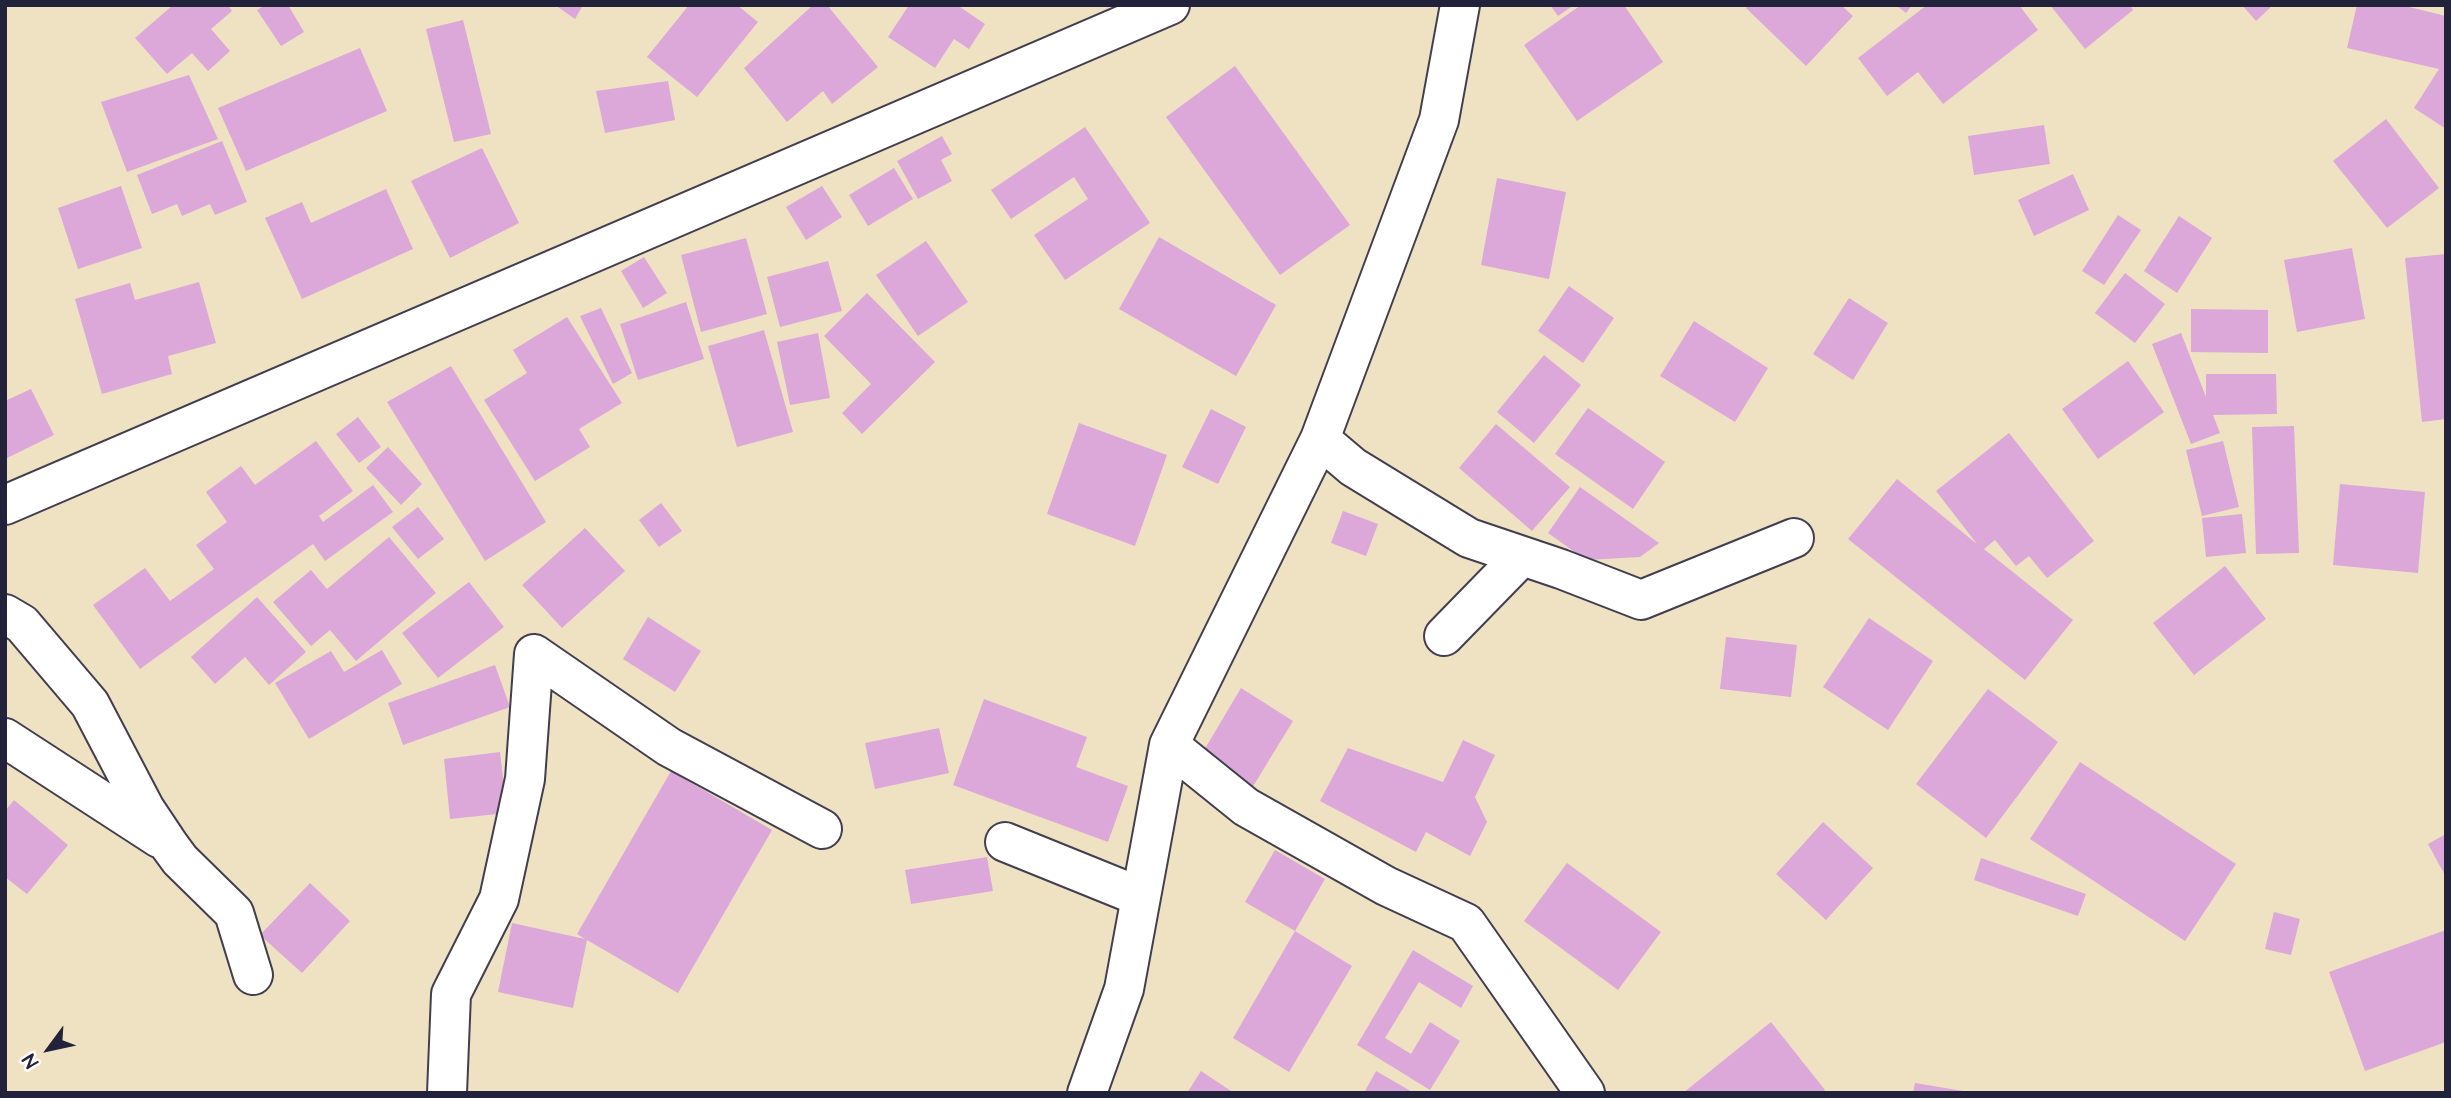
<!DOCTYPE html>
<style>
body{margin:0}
#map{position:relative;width:2451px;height:1098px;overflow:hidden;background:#eee2c3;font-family:"Architects Daughter",sans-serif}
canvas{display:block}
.frame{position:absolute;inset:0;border:7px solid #22223b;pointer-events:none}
.north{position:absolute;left:14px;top:1014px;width:70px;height:70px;-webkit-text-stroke:5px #fdfcf7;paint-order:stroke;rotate:237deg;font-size:19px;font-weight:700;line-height:28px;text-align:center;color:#22223b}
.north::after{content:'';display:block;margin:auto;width:24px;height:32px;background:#22223b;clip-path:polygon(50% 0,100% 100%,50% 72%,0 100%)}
</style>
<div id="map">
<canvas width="2451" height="1098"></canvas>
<div class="frame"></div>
<div class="north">N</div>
</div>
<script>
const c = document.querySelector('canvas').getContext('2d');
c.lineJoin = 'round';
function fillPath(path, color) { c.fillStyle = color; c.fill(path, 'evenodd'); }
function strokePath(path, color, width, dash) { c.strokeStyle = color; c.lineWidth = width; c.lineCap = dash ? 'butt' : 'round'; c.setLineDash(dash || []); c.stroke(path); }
fillPath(new Path2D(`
 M 173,5 L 228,5 L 232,11 L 211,29 L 230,51 L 208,71 L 192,53 L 167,74 L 135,38 Z
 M 265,5 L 288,5 L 304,32 L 281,46 L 257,10 Z
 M 555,5 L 583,5 L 575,19 Z
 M 689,5 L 737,5 L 758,22 L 697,97 L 647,57 Z
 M 813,5 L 827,5 L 878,67 L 832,104 L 823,91 L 787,122 L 744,68 Z
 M 909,5 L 957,5 L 985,24 L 969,49 L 954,39 L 935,68 L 888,37 Z
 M 1550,5 L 1574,5 L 1558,16 Z
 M 1581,5 L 1624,5 L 1663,62 L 1577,121 L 1524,45 Z
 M 1749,5 L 1841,5 L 1853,16 L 1806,66 L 1746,8 Z
 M 1896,5 L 1912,5 L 1906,13 Z
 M 1927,5 L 2019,5 L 2038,30 L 1943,104 L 1918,72 L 1887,96 L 1858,58 Z
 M 2050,5 L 2130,5 L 2133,10 L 2085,49 Z
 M 2242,5 L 2273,5 L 2256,21 Z
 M 2357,5 L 2401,5 L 2446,16 L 2446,129 L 2414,108 L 2439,69 L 2347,48 Z
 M 463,20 L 491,134 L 454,142 L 426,29 Z
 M 360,48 L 387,111 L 246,171 L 218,108 Z
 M 1235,66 L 1350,225 L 1280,275 L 1166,117 Z
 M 189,75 L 218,139 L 127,172 L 101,102 Z
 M 668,81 L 675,120 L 605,133 L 596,91 Z
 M 2386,119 L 2439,188 L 2387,228 L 2333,161 Z
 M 2044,125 L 2050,164 L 1974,175 L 1968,136 Z
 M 1085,127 L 1150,223 L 1065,280 L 1034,235 L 1088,199 L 1074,177 L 1011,219 L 991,190 Z
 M 942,136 L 952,154 L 941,160 L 952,181 L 918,199 L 897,161 Z
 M 222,141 L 247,202 L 215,215 L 210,204 L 182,216 L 177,204 L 152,214 L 137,175 Z
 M 482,148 L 519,223 L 450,258 L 411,181 Z
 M 894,168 L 913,199 L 868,226 L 849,195 Z
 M 2073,174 L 2089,210 L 2034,236 L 2018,200 Z
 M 1497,178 L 1566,192 L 1549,279 L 1481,265 Z
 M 121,186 L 142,248 L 78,269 L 58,208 Z
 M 822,186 L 842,217 L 806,240 L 786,207 Z
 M 386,189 L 413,249 L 302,299 L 265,218 L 302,202 L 311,223 Z
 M 2118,215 L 2141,230 L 2104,285 L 2082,271 Z
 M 2179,216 L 2212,238 L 2177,293 L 2144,271 Z
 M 1159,237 L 1276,305 L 1236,376 L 1119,309 Z
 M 746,238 L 767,314 L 701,332 L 681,255 Z
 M 926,241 L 968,302 L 918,336 L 876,275 Z
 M 2352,248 L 2365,319 L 2297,332 L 2284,260 Z
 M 2446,254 L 2446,419 L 2422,422 L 2405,258 Z
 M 644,257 L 667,293 L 643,308 L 621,271 Z
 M 828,261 L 842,311 L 780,327 L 767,277 Z
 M 2125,273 L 2165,304 L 2135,343 L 2095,313 Z
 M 199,282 L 216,343 L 168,356 L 172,374 L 102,394 L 75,299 L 130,283 L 135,300 Z
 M 1569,286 L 1614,318 L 1583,363 L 1538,331 Z
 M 867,293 L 935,362 L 862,434 L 842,413 L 871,384 L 824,336 Z
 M 1849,298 L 1888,323 L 1853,380 L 1813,354 Z
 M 686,302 L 704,359 L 638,380 L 620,324 Z
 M 601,308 L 632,373 L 613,384 L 580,316 Z
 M 2191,309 L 2268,310 L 2268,353 L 2191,352 Z
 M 567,317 L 622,403 L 579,429 L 590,447 L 535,481 L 484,400 L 527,373 L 513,350 Z
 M 1694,321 L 1768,368 L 1735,422 L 1660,376 Z
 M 764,330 L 793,432 L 737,447 L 708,346 Z
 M 818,333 L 830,398 L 790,405 L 777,342 Z
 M 2181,333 L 2206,397 L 2206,374 L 2276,374 L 2277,414 L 2213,415 L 2220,433 L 2191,444 L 2152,344 Z
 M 1544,355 L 1581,385 L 1534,443 L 1497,412 Z
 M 2128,361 L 2164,412 L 2098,459 L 2062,409 Z
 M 451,366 L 546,522 L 485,561 L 387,402 Z
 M 31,389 L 54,435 L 5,459 L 5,401 Z
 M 1588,408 L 1665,462 L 1633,509 L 1555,454 Z
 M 1211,409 L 1246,427 L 1218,484 L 1182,467 Z
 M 358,417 L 381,447 L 359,463 L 336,434 Z
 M 1079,423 L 1167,455 L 1135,546 L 1047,514 Z
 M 1496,424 L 1570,487 L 1532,531 L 1459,468 Z
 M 2294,426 L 2299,553 L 2256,554 L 2252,427 Z
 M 2009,433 L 2094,541 L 2047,578 L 2029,556 L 2016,566 L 1995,540 L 1984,549 L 2073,620 L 2025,680 L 1848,539 L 1897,479 L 1977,544 L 1936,491 Z
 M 316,441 L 353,491 L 319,516 L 323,522 L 373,485 L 393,512 L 325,561 L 313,544 L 140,669 L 93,605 L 145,568 L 170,601 L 214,569 L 196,545 L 227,522 L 206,492 L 241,466 L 255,485 Z
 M 2223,441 L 2239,507 L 2202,516 L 2186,450 Z
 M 388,447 L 422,484 L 401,505 L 366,468 Z
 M 2340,484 L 2425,492 L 2418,573 L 2333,565 Z
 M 1580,487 L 1659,543 L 1640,557 L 1586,560 L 1548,533 Z
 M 661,503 L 682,531 L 659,547 L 639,520 Z
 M 418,507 L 444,539 L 418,559 L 392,527 Z
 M 1343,511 L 1378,524 L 1366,556 L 1331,543 Z
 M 2242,514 L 2246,553 L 2206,557 L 2202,518 Z
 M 585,528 L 625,571 L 562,628 L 522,585 Z
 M 389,537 L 436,593 L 356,661 L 330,630 L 311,646 L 273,602 L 311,570 L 327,589 Z
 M 2225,566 L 2266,619 L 2194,675 L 2153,623 Z
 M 469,582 L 504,627 L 438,678 L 402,633 Z
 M 257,597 L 306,652 L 269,685 L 245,657 L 215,684 L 191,657 Z
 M 648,617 L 701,651 L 675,692 L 623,659 Z
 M 1869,618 L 1933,661 L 1888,730 L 1823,687 Z
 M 1726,637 L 1797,645 L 1791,697 L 1720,689 Z
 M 382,650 L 402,684 L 309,739 L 275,683 L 331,651 L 344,672 Z
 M 495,665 L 510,707 L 403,745 L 388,703 Z
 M 1241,688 L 1293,721 L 1252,788 L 1200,757 Z
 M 1988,689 L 2058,742 L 1986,838 L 1916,784 Z
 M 984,699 L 1087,737 L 1076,767 L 1128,786 L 1108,842 L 953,785 Z
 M 939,728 L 949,773 L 875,789 L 865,743 Z
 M 1463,740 L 1495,755 L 1475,797 L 1487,822 L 1470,856 L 1426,832 L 1416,852 L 1320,801 L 1348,748 L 1443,782 Z
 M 500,752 L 507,813 L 450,819 L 444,759 Z
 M 2080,762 L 2236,864 L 2185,941 L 2030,839 Z
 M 671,771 L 772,830 L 678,993 L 587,940 L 573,1008 L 498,992 L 512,923 L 585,939 L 577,934 Z
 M 14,800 L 68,845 L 27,894 L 5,877 L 5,811 Z
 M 1823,822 L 1873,868 L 1826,920 L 1776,874 Z
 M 2446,834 L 2446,877 L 2428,844 Z
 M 1275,850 L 1325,879 L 1295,931 L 1352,966 L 1289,1072 L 1233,1038 L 1295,931 L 1245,902 Z
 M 987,857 L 993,891 L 911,904 L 905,870 Z
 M 1981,858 L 2086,894 L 2078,916 L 1974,880 Z
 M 1567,863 L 1661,932 L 1618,990 L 1524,921 Z
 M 310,883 L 350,921 L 302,973 L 260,935 Z
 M 2274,912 L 2300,919 L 2291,955 L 2265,949 Z
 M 2446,930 L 2446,1042 L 2365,1071 L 2329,972 Z
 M 1413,950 L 1473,986 L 1461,1008 L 1419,982 L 1385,1038 L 1411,1054 L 1430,1022 L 1460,1041 L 1430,1090 L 1357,1045 Z
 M 1771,1022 L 1825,1090 L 1821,1093 L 1683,1093 Z
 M 1201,1071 L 1234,1093 L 1187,1093 Z
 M 1376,1071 L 1414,1093 L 1364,1093 Z
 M 1915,1083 L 1963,1091 L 1963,1093 L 1913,1093 Z`), '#dba8d9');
const minor = new Path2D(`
 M 1320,439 L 1353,467 L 1469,538 L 1561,569 L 1641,600 L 1794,538
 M 5,614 L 22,624 L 90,704 L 145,809 L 169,845 L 180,860 L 234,913 L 253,975
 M 1444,636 L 1522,556
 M 5,738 L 159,838
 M 1169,745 L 1246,807 L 1386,886 L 1466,923 L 1585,1093
 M 1005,842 L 1141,897
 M 447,1093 L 451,994 L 499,899 L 525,779 L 534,654 L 669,747 L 822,829
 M 1087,1093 L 1124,989 L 1169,745 L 1320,439 L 1439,120 L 1460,5`);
const tertiary = new Path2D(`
 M 5,505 L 1170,5`);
strokePath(minor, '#413f4f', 42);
strokePath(tertiary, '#413f4f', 42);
strokePath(minor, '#fff', 38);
strokePath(tertiary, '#fff', 38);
</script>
